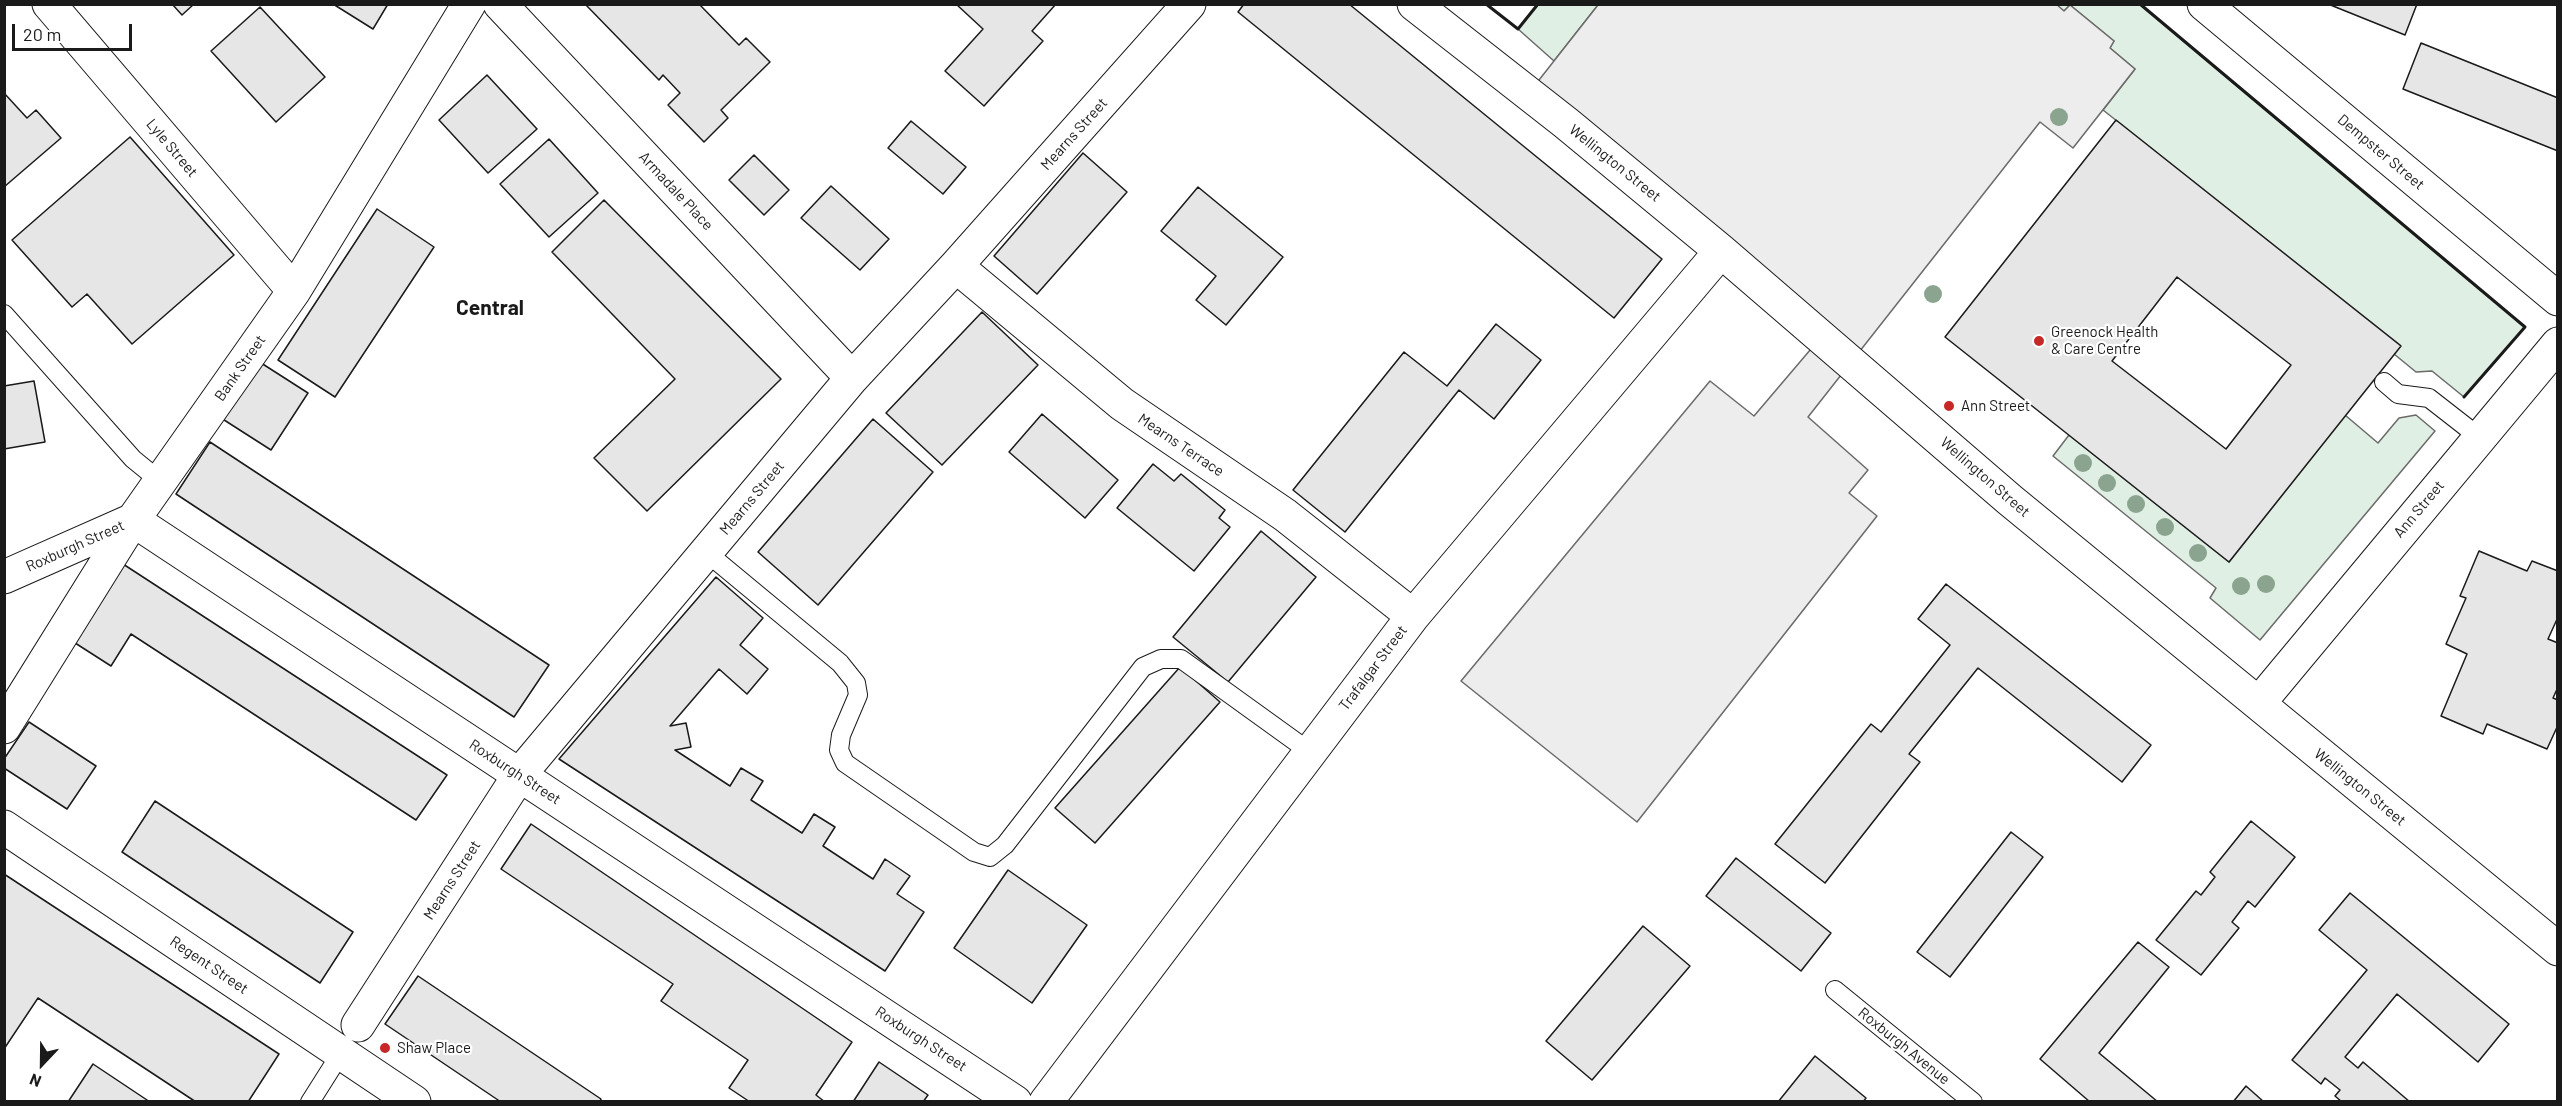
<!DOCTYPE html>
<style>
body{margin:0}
#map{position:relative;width:2562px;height:1106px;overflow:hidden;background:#fff;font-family:Barlow,sans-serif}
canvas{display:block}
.frame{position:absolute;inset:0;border:6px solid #1a1a1a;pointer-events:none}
.north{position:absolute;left:12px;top:1034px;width:60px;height:60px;-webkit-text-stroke:4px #fff;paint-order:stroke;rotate:202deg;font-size:16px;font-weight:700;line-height:24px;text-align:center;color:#1a1a1a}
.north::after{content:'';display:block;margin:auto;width:21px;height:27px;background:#1a1a1a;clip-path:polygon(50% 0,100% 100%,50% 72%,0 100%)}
.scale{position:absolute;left:12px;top:24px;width:120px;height:27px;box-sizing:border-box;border:3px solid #1a1a1a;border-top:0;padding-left:8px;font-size:18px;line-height:21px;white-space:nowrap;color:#1a1a1a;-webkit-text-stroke:4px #fff;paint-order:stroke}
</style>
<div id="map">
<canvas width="2562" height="1106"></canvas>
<div class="frame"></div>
<div class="north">N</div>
<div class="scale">20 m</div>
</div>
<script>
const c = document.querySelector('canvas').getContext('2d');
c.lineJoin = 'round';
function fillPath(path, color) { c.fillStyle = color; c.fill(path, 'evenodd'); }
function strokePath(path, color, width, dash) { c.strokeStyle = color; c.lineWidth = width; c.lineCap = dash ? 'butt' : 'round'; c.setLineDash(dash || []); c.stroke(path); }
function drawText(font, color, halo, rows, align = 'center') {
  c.font = font + ' Barlow,sans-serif'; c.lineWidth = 4.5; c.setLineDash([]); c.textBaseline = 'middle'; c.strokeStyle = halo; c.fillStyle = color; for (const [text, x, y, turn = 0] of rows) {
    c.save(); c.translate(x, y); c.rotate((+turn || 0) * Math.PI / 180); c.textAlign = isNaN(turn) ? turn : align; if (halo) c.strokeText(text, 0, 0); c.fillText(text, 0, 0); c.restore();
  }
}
const green = new Path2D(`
 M 1538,5 L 1598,5 L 1554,61 L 1518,29 Z
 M 2056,5 L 2140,5 L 2525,327 L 2464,397 L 2432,371 L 2416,372 L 2394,354 L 2400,345 L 2103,110 L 2135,69 L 2110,48 L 2114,41 L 2070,5 L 2064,11 Z
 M 2345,415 L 2378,443 L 2399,418 L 2416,415 L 2435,431 L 2260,640 L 2210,598 L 2216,588 L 2053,456 L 2069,435 L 2229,562 Z`);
fillPath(green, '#e0efe3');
strokePath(green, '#6a6a6a', 1.5);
const parking = new Path2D(`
 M 2056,4 L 2064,11 L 2070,5 L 2114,41 L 2110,48 L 2135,69 L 2073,148 L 2040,122 L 1808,417 L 1868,470 L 1849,493 L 1877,516 L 1637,822 L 1461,681 L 1710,381 L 1754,416 L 1822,336 L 1528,94 L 1598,5 Z`);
fillPath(parking, '#ededed');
strokePath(parking, '#6a6a6a', 1.5);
const building = new Path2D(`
 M 172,4 L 194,4 L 182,15 Z
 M 333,4 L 388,4 L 373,29 Z
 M 585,4 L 699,4 L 739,45 L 746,38 L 770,62 L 721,110 L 728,118 L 704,142 L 668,105 L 680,93 L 663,75 L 659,80 Z
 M 956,4 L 1056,4 L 1032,31 L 1043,41 L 984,106 L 945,71 L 983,29 Z
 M 1244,4 L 1349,4 L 1662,259 L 1614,318 L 1238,12 Z
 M 2328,4 L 2417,4 L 2405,35 Z
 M 260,7 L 325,77 L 276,122 L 211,51 Z
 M 2421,43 L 2558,98 L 2558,151 L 2403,89 Z
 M 487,75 L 537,129 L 488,173 L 439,120 Z
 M 4,93 L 27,118 L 36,110 L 61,138 L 4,187 Z
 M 2116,120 L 2401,346 L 2229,562 L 1945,337 ZM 2177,277 L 2291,365 L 2226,449 L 2112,361 Z
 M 911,121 L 966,167 L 943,194 L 888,148 Z
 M 130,137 L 234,255 L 132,344 L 87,294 L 72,307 L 12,240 Z
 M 549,139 L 598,193 L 549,237 L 500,184 Z
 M 1083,153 L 1127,192 L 1037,294 L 994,256 Z
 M 754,155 L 789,190 L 764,215 L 729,180 Z
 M 831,186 L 889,239 L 860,270 L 801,218 Z
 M 1198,187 L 1283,257 L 1226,325 L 1196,300 L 1216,276 L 1161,231 Z
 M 604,200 L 781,379 L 647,511 L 594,458 L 675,379 L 552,252 Z
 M 377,209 L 434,247 L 335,397 L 278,360 Z
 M 982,312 L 1038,365 L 942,465 L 886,413 Z
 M 1496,324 L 1541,360 L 1494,419 L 1459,390 L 1345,532 L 1293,490 L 1404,352 L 1447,386 Z
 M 258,361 L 308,393 L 271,450 L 221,418 Z
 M 34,381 L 45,442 L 4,449 L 4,386 Z
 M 1042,414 L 1118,480 L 1085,518 L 1009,452 Z
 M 873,419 L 933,472 L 818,605 L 758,552 Z
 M 210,442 L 549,665 L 514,717 L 176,494 Z
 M 1153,464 L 1174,481 L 1181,474 L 1225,510 L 1219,518 L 1230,527 L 1194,571 L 1117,508 Z
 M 1261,531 L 1316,577 L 1228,682 L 1173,637 Z
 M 2479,551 L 2527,571 L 2532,561 L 2558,571 L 2558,617 L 2548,639 L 2558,643 L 2558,687 L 2553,698 L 2558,700 L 2558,725 L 2547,749 L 2487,724 L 2483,734 L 2441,716 L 2467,654 L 2446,644 L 2466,598 L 2460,596 Z
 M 123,564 L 447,775 L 416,820 L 131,634 L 111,666 L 72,641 Z
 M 716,577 L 763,618 L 740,645 L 768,669 L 747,694 L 719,669 L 670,726 L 686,723 L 691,747 L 675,750 L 730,786 L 741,768 L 763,781 L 751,800 L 802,833 L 814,814 L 835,827 L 823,846 L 873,879 L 885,859 L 910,876 L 897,894 L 924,912 L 885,971 L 559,759 Z
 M 1946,584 L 2151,745 L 2122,782 L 1978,668 L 1909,754 L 1920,762 L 1825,883 L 1775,844 L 1871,724 L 1881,732 L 1950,645 L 1918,619 Z
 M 1180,667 L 1220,702 L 1095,843 L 1055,808 Z
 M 29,722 L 96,766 L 67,809 L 4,768 L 4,759 Z
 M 155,801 L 353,932 L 320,983 L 122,852 Z
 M 2251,821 L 2295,857 L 2255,907 L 2248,901 L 2232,922 L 2239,928 L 2201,975 L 2156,940 L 2196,891 L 2201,895 L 2215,877 L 2210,872 Z
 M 531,824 L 852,1042 L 816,1095 L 825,1102 L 750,1102 L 729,1088 L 748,1060 L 661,1001 L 673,984 L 501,869 Z
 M 2011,832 L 2043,857 L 1950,977 L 1917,952 Z
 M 1736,858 L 1831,933 L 1801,971 L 1706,896 Z
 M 1008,870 L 1087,925 L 1032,1003 L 954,948 Z
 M 4,874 L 279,1054 L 248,1102 L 196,1102 L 38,998 L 4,1049 Z
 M 2350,893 L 2509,1024 L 2478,1062 L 2397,994 L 2345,1057 L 2358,1068 L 2363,1062 L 2410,1102 L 2342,1102 L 2335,1096 L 2340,1090 L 2325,1078 L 2321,1084 L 2292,1060 L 2367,970 L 2319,930 Z
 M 1643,926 L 1690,966 L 1592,1080 L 1546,1041 Z
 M 2138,942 L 2169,967 L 2099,1053 L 2158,1102 L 2090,1102 L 2040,1059 Z
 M 418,976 L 601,1099 L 600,1102 L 501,1102 L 385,1024 Z
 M 1815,1056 L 1866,1098 L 1863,1102 L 1778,1102 Z
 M 879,1062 L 928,1095 L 923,1102 L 853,1102 Z
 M 93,1064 L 150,1102 L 68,1102 Z
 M 2246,1086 L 2264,1102 L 2233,1102 Z`);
fillPath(building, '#e6e6e6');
strokePath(building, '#1a1a1a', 1.5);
const lane = new Path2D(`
 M 4,314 L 133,459 L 160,481
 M 2384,382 L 2398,394 L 2429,398 L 2479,437
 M 706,552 L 840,663 L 856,683 L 858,695 L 841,735 L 839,750 L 845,763 L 974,852 L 990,857 L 1005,845 L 1143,667 L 1161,659 L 1181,659 L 1310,752
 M 1835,990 L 1973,1102
 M 310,1102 L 341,1053`);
const street = new Path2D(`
 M 49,4 L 294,291
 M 500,4 L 852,378
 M 1414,4 L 1566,123 L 1721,251 L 2010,500 L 2558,949
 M 2204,4 L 2558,299
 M 956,266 L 1122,404 L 1285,515 L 1413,616
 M 4,577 L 133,520 L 1015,1102
 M 2259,703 L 2558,344
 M 4,727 L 133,520 L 294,291 L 469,4
 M 4,827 L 414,1102
 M 358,1025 L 520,774 L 852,378 L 956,266 L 1189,4
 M 1046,1102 L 1413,616 L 1721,251`);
strokePath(lane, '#1a1a1a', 20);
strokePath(street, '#1a1a1a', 35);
strokePath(lane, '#fff', 18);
strokePath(street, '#fff', 33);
strokePath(new Path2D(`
 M 1486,4 L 1518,29 L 1538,4
 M 2140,4 L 2525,327 L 2464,397`), '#1a1a1a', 3);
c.fillStyle = '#8aa48f';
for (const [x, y] of [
 [2059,117],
 [1933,294],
 [2083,463],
 [2107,483],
 [2136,504],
 [2165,527],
 [2198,553],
 [2266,584],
 [2241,586]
]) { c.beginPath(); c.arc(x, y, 9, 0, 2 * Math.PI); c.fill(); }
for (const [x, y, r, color] of [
 [2039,341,6,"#c62828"],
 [1949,406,6,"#c62828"],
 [385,1048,6,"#c62828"]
]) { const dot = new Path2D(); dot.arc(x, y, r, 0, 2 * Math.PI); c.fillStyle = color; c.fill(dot); strokePath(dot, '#fff', 2); }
drawText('15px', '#1a1a1a', '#fff', [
 ["Mearns Street",1074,134,-48],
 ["Lyle Street",172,148,50],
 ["Dempster Street",2381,152,40],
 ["Wellington Street",1615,163,39],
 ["Armadale Place",676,191,47],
 ["Bank Street",240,368,-55],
 ["Mearns Terrace",1181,445,34],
 ["Wellington Street",1985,477,41],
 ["Mearns Street",752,498,-50],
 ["Ann Street",2419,509,-50],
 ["Roxburgh Street",75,546,-24],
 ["Trafalgar Street",1373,668,-53],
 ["Roxburgh Street",515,772,33],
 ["Wellington Street",2360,787,39],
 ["Mearns Street",452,880,-57],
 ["Regent Street",209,965,34],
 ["Roxburgh Street",921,1039,33],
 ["Roxburgh Avenue",1904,1046,39]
]);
drawText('15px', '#1a1a1a', '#fff', [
 ["Greenock Health",2051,332],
 ["& Care Centre",2051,349],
 ["Ann Street",1961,406],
 ["Shaw Place",397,1048]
], 'left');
drawText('bold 21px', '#1a1a1a', '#fff', [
 ["Central",490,308]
]);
</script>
